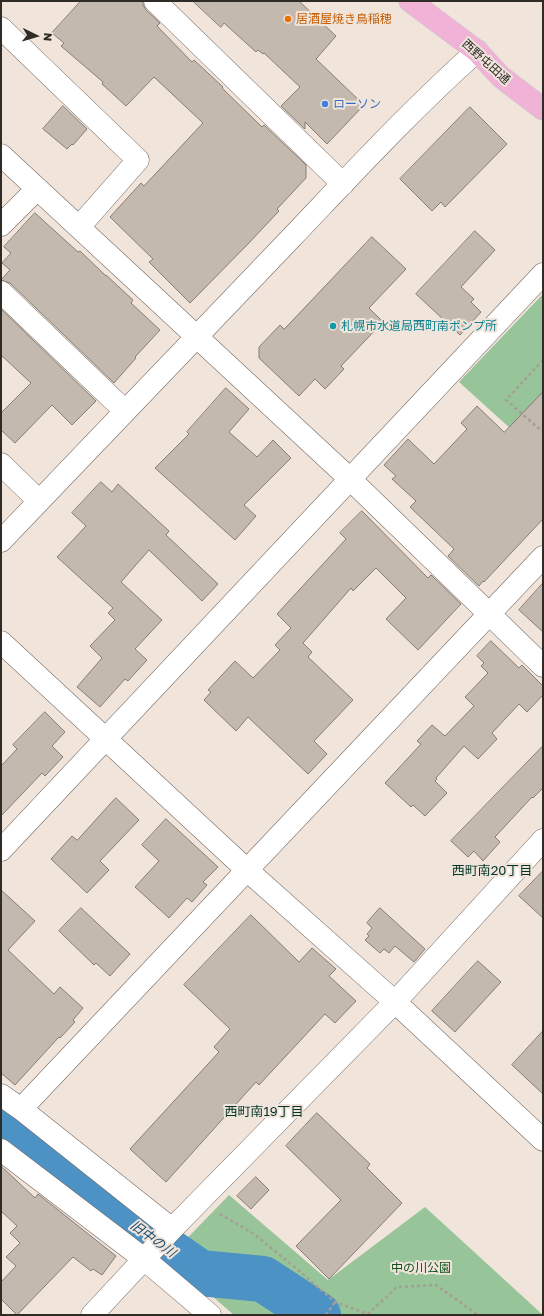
<!DOCTYPE html>
<meta charset="utf-8">
<style>
body{margin:0}
#map{position:relative;width:544px;height:1316px;overflow:hidden;background:#f0e4db;font-family:"Golos Text",sans-serif}
canvas{display:block}
.frame{position:absolute;inset:0;border:2px solid #2f2b27;pointer-events:none}
.north{position:absolute;left:16px;top:16px;width:40px;height:40px;-webkit-text-stroke:3px #f0e4db;paint-order:stroke;rotate:95deg;font-size:11px;font-weight:700;line-height:16px;text-align:center;color:#2f2b27}
.north::after{content:'';display:block;margin:auto;width:14px;height:18px;background:#2f2b27;clip-path:polygon(50% 0,100% 100%,50% 72%,0 100%)}
</style>
<div id="map">
<canvas width="544" height="1316"></canvas>
<div class="frame"></div>
<div class="north">N</div>
</div>
<script>
const c = document.querySelector('canvas').getContext('2d');
c.lineJoin = 'round';
function fillPath(path, color) { c.fillStyle = color; c.fill(path, 'evenodd'); }
function strokePath(path, color, width, dash) { c.strokeStyle = color; c.lineWidth = width; c.lineCap = dash ? 'butt' : 'round'; c.setLineDash(dash || []); c.stroke(path); }
function drawText(font, color, halo, rows, align = 'center') {
  c.font = font + ' "Golos Text","Noto Sans JP",sans-serif'; c.lineWidth = 4; c.setLineDash([]); c.textBaseline = 'middle'; c.strokeStyle = halo; c.fillStyle = color; for (const [text, x, y, turn = 0] of rows) {
    c.save(); c.translate(x, y); c.rotate((+turn || 0) * Math.PI / 180); c.textAlign = isNaN(turn) ? turn : align; if (halo) c.strokeText(text, 0, 0); c.fillText(text, 0, 0); c.restore();
  }
}
fillPath(new Path2D(`
 M 543,294 L 543,458 L 459,382 Z
 M 229,1195 L 328,1280 L 425,1207 L 543,1315 L 234,1315 L 168,1258 Z`), '#97c599');
strokePath(new Path2D(`
 M 1,1128 L 138,1230 L 200,1273 L 263,1279 L 318,1315`), '#4c92c4', 46);
const building = new Path2D(`
 M 81,1 L 143,1 L 143,5 L 146,10 L 160,23 L 157,26 L 192,62 L 194,60 L 223,87 L 222,88 L 262,127 L 264,125 L 306,165 L 306,178 L 277,209 L 279,211 L 248,244 L 190,303 L 149,262 L 153,259 L 110,217 L 141,183 L 144,186 L 203,123 L 154,77 L 126,106 L 102,84 L 103,82 L 61,46 L 64,43 L 52,33 Z
 M 193,1 L 299,1 L 336,36 L 316,59 L 364,105 L 327,144 L 305,122 L 305,129 L 281,106 L 300,87 L 264,53 L 263,54 L 258,50 L 256,52 L 224,23 L 221,27 Z
 M 63,106 L 87,129 L 73,145 L 72,144 L 67,149 L 43,129 Z
 M 470,107 L 507,144 L 445,207 L 441,202 L 432,211 L 400,179 Z
 M 35,213 L 78,252 L 80,251 L 106,276 L 106,275 L 133,300 L 131,303 L 160,330 L 135,357 L 136,358 L 114,383 L 10,283 L 1,280 L 10,270 L 2,263 L 11,253 L 4,247 Z
 M 475,231 L 495,250 L 461,287 L 474,299 L 471,302 L 481,312 L 460,335 L 416,294 Z
 M 372,237 L 406,269 L 369,308 L 383,322 L 341,366 L 344,369 L 325,389 L 315,379 L 299,396 L 259,358 L 259,347 L 280,325 L 284,329 Z
 M 1,309 L 96,401 L 72,425 L 52,405 L 15,443 L 1,430 L 1,413 L 31,383 L 1,355 Z
 M 226,388 L 249,409 L 229,432 L 257,457 L 273,440 L 291,458 L 244,505 L 256,516 L 235,540 L 155,468 L 189,434 L 187,432 Z
 M 543,392 L 543,519 L 484,582 L 483,581 L 479,586 L 448,556 L 454,549 L 410,507 L 416,501 L 392,479 L 396,476 L 384,465 L 408,439 L 434,464 L 467,429 L 461,423 L 477,406 L 504,432 Z
 M 101,482 L 112,492 L 118,484 L 169,531 L 166,535 L 218,584 L 202,601 L 149,550 L 121,582 L 162,620 L 135,649 L 147,660 L 128,681 L 125,679 L 100,707 L 77,687 L 102,658 L 90,646 L 115,620 L 108,613 L 113,608 L 57,557 L 86,526 L 72,513 Z
 M 362,511 L 428,578 L 431,575 L 461,604 L 418,650 L 386,619 L 406,598 L 376,568 L 353,591 L 351,588 L 303,643 L 312,652 L 308,657 L 353,700 L 314,741 L 327,754 L 308,774 L 248,717 L 236,731 L 204,700 L 211,692 L 208,690 L 235,661 L 253,678 L 280,650 L 275,645 L 291,628 L 277,614 L 346,539 L 340,533 Z
 M 543,583 L 543,632 L 519,610 Z
 M 491,641 L 519,668 L 522,665 L 543,686 L 543,695 L 527,712 L 519,704 L 492,733 L 497,739 L 478,759 L 464,746 L 436,778 L 437,779 L 435,781 L 447,793 L 425,816 L 413,805 L 411,807 L 385,783 L 421,744 L 417,741 L 432,725 L 445,736 L 474,706 L 465,697 L 488,673 L 481,666 L 484,663 L 477,656 Z
 M 45,712 L 65,732 L 52,746 L 63,757 L 45,776 L 42,773 L 1,816 L 1,766 L 17,749 L 13,745 Z
 M 543,746 L 543,788 L 533,798 L 532,797 L 495,837 L 500,842 L 483,861 L 474,851 L 468,857 L 451,841 Z
 M 116,798 L 139,820 L 100,861 L 109,870 L 87,893 L 51,859 L 72,836 L 77,840 Z
 M 166,819 L 218,867 L 203,882 L 207,885 L 192,902 L 187,898 L 169,918 L 135,887 L 159,861 L 142,845 Z
 M 543,871 L 543,918 L 519,896 Z
 M 1,890 L 35,921 L 8,950 L 54,994 L 60,987 L 83,1008 L 73,1020 L 75,1022 L 60,1038 L 59,1037 L 15,1085 L 1,1073 Z
 M 81,908 L 130,954 L 110,976 L 96,963 L 94,965 L 59,931 Z
 M 380,908 L 425,949 L 414,962 L 395,946 L 389,953 L 384,949 L 380,953 L 365,940 L 369,936 L 367,934 L 372,928 L 367,923 Z
 M 251,915 L 299,962 L 312,948 L 336,969 L 329,976 L 356,1001 L 335,1023 L 325,1014 L 259,1085 L 256,1082 L 166,1182 L 130,1149 L 219,1052 L 214,1047 L 230,1029 L 184,985 Z
 M 478,961 L 501,982 L 455,1032 L 432,1011 Z
 M 543,1031 L 543,1094 L 512,1065 Z
 M 317,1113 L 370,1164 L 367,1168 L 402,1203 L 329,1279 L 296,1246 L 341,1200 L 286,1146 Z
 M 1,1166 L 35,1198 L 38,1194 L 116,1256 L 102,1275 L 93,1269 L 91,1271 L 73,1257 L 17,1315 L 1,1299 L 1,1282 L 16,1266 L 6,1257 L 20,1243 L 10,1233 L 17,1226 L 1,1211 Z
 M 256,1177 L 269,1190 L 251,1209 L 237,1196 Z`);
fillPath(building, '#c3b9af');
strokePath(building, '#877d74', 1);
const minor = new Path2D(`
 M 155,1 L 343,184
 M 1,28 L 138,160 L 79,227
 M 1,155 L 350,479 L 543,666
 M 1,225 L 37,189
 M 1,292 L 125,411
 M 1,464 L 39,501
 M 1,541 C 98,439 195,337 293,236 C 353,173 412,109 477,51
 M 1,642 L 247,870 L 395,1002 L 543,1140
 M 1,850 L 543,274
 M 1,1095 L 21,1109 L 172,1229
 M 21,1109 L 543,557
 M 1,1150 L 144,1259 L 210,1315
 M 92,1315 L 172,1229 L 395,1002 L 543,840`);
const major = new Path2D(`
 M 410,1 L 477,51 L 501,77 L 543,109`);
strokePath(minor, '#746962', 23);
strokePath(major, '#c9c8c7', 23);
strokePath(new Path2D(`
 M 543,360 L 506,400 L 543,432
 M 220,1214 L 254,1234 L 297,1269 L 335,1302 L 368,1314 L 397,1287 L 436,1285 L 478,1315
 M 326,1315 L 335,1302`), '#a69d96', 2.5, [3, 3]);
strokePath(minor, '#fff', 22);
strokePath(major, '#f1b2d7', 22);
for (const [x, y, r, color] of [
 [288,19,4,"#e8710a"],
 [325,104,4,"#3f7fe0"],
 [333,326,4,"#0f9aa8"]
]) { const dot = new Path2D(); dot.arc(x, y, r, 0, 2 * Math.PI); c.fillStyle = color; c.fill(dot); strokePath(dot, '#f0e4db', 1.5); }
drawText('12px', '#c56008', '#f0e4db', [
 ["居酒屋焼き鳥稲穂",296,19]
], 'left');
drawText('12px', '#2f2b27', '#f0e4db', [
 ["西野屯田通",486,62,42]
]);
drawText('12px', '#366cbe', '#f0e4db', [
 ["ローソン",333,104]
], 'left');
drawText('12px', '#0d838f', '#f0e4db', [
 ["札幌市水道局西町南ポンプ所",341,326]
], 'left');
drawText('12px', '#0f521d', '#f0e4db', [
 ["中の川公園",421,1268]
]);
drawText('13px', '#003424', '#f0e4db', [
 ["西町南20丁目",492,871],
 ["西町南19丁目",264,1112]
]);
drawText('italic 13px', '#1a4e71', '#f0e4db', [
 ["旧中の川",153,1239,36]
]);
</script>
